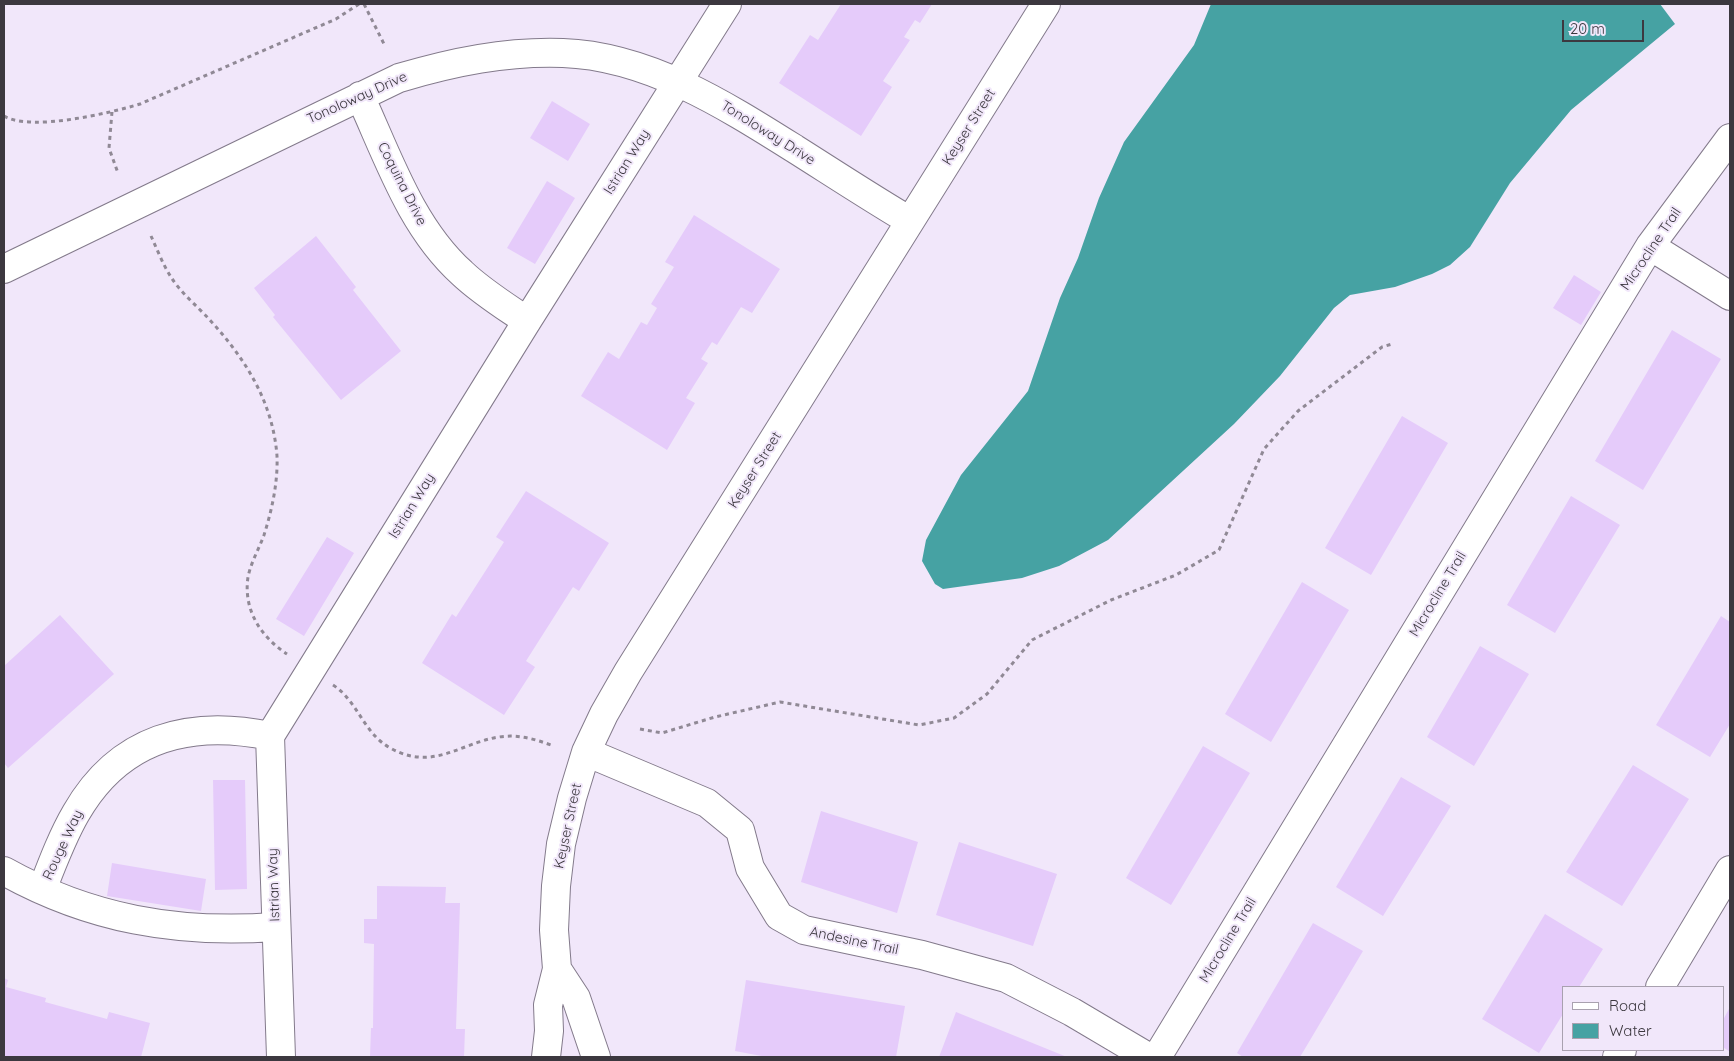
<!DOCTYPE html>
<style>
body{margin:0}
#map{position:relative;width:1734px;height:1061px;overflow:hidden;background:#f1e7fa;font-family:Quicksand,sans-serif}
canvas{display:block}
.frame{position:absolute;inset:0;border:5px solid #3c383f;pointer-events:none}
.legend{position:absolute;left:1562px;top:986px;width:162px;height:65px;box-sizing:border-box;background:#f1e7fa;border:1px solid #a9a1af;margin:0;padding:6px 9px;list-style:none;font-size:15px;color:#3c383f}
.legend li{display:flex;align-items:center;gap:10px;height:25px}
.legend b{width:25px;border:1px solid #a9a1af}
.scale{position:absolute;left:1562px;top:20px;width:82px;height:22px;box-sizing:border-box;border:2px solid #3c383f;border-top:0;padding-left:6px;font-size:15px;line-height:18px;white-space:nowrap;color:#3c383f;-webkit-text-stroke:4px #f1e7fa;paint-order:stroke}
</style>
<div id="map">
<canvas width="1734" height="1061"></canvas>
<div class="frame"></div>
<ul class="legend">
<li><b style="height:6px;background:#fff"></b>Road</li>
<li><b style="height:14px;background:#46a2a3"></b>Water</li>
</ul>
<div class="scale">20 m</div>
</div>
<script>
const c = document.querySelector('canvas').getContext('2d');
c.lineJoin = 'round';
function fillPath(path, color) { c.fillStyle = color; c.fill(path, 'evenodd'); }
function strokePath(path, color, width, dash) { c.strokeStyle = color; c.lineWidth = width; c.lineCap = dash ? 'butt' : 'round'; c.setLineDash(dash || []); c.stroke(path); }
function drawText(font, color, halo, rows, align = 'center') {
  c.font = font + ' Quicksand,sans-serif'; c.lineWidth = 4; c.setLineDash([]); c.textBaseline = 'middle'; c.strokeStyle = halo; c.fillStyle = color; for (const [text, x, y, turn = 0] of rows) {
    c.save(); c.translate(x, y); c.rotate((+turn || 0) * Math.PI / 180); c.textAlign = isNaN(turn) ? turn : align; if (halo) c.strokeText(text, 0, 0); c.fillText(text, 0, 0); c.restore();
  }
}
fillPath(new Path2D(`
 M 1211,4 L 1660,4 L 1675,24 L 1571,110 L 1510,183 L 1470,247 L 1450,265 L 1432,274 L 1395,287 L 1350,295 L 1334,308 L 1280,376 L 1234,424 L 1108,540 L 1059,566 L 1022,578 L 943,589 L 935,584 L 922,561 L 926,540 L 961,475 L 1028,391 L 1060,298 L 1078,258 L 1099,198 L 1124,142 L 1194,45 Z`), '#46a2a3');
fillPath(new Path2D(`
 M 841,4 L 932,4 L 920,23 L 915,20 L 904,37 L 910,40 L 883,81 L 892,87 L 861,136 L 779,83 L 810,35 L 818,40 Z
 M 552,101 L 590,124 L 568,161 L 530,138 Z
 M 547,181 L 575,198 L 535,264 L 507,248 Z
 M 694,215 L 780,269 L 752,313 L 741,307 L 717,345 L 712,342 L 701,359 L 708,363 L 686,398 L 695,403 L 667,450 L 581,396 L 608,352 L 619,359 L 641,322 L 647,325 L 657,308 L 651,304 L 674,267 L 665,262 Z
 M 316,236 L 356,287 L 353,290 L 401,351 L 341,400 L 273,317 L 275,315 L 254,288 Z
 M 1574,275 L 1601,292 L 1581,325 L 1553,308 Z
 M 1672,330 L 1721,359 L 1643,490 L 1595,461 Z
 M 1402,416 L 1448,443 L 1371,575 L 1325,548 Z
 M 526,491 L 609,543 L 579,591 L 573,587 L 526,661 L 535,667 L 504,715 L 422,663 L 452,614 L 456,617 L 504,542 L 496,537 Z
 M 1571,496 L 1620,525 L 1555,633 L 1507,605 Z
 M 327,537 L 354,553 L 304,636 L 276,619 Z
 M 1302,582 L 1349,610 L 1271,742 L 1225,714 Z
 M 60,615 L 114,674 L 8,768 L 4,763 L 4,666 Z
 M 1721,616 L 1730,622 L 1730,724 L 1710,757 L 1656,725 Z
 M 1480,646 L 1529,674 L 1474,766 L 1427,737 Z
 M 1203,746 L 1250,773 L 1171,905 L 1126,878 Z
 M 1633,765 L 1689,799 L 1622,906 L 1566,872 Z
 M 1401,777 L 1451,806 L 1383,916 L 1336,887 Z
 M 213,780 L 245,780 L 247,889 L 215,890 Z
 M 821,811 L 918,842 L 897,913 L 801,882 Z
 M 959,842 L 1057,874 L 1033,946 L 936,915 Z
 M 112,863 L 206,879 L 201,911 L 107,896 Z
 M 377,886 L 446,887 L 445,903 L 460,903 L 456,1029 L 465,1029 L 464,1057 L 370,1057 L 371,1028 L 373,1028 L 374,944 L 364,943 L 364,919 L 377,919 Z
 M 1545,914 L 1603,949 L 1579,987 L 1563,987 L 1563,1014 L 1539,1053 L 1482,1019 Z
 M 1313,923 L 1363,951 L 1300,1057 L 1243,1057 L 1237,1053 Z
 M 4,978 L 8,980 L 6,987 L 46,998 L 45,1002 L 107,1019 L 109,1012 L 150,1023 L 141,1057 L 4,1057 Z
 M 746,980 L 905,1006 L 896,1057 L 767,1057 L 735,1051 Z
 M 1730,1007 L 1730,1052 L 1723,1047 L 1723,1020 Z
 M 956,1012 L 1067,1057 L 939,1057 Z`), '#e5cbfa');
const minor = new Path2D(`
 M 360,96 C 388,157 411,227 462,273 C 482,292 505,306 527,321
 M 1650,246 L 1730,296
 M 4,269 L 399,78 C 453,62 506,51 563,53 C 648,56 725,105 795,149 C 833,173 871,198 910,221
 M 586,752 L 707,803 L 740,830 L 750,868 L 779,916 L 804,930 L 922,955 L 1006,978 L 1072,1012 L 1148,1057
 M 4,871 C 90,919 177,934 275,927
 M 42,890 C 52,864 62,837 76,813 C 119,738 189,719 270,736
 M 557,969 L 576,998 L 596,1057
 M 1660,987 L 1730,870
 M 281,1057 L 270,736 L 527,321 L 727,4
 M 546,1057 L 549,1031 L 548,1005 L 557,969 L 554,930 L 556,886 L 561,844 L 572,798 L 586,752 L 604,714 L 628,672 L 1046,4
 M 1157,1057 L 1650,246 L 1730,138
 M 1617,1057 L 1622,1050`);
strokePath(minor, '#837a8b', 30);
strokePath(new Path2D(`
 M 364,4 L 384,44
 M 112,112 L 109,148 L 118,173
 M 4,116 C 31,132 110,113 140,104 L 336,19 L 359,4
 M 151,236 C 157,249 163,265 171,277 C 180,292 197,306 209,319 C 245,358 273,402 277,456 C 278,482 272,510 264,535 C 259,549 251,562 248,577 C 243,610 261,637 287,654
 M 333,685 C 359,702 363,734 392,749 C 434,771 460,743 499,737 C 518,734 534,739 551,745
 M 640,729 L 662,733 L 715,717 L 780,702 L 919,725 L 954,718 L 987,694 L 1032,640 L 1111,600 L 1176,575 L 1219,550 L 1264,449 L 1298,411 L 1382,347 L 1392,344`), '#908995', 3, [4, 4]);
strokePath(minor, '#fff', 28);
drawText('14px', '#3c383f', '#f1e7fa', [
 ["Tonoloway Drive",357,98,-24],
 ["Keyser Street",969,127,-58],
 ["Tonoloway Drive",768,133,32],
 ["Istrian Way",627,162,-58],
 ["Coquina Drive",402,184,63],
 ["Microcline Trail",1651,249,-56],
 ["Keyser Street",755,470,-58],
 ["Istrian Way",412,506,-58],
 ["Microcline Trail",1438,594,-59],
 ["Keyser Street",568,826,-78],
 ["Rouge Way",63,845,-65],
 ["Istrian Way",274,885,-92],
 ["Microcline Trail",1228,940,-59],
 ["Andesine Trail",854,941,12]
]);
</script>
